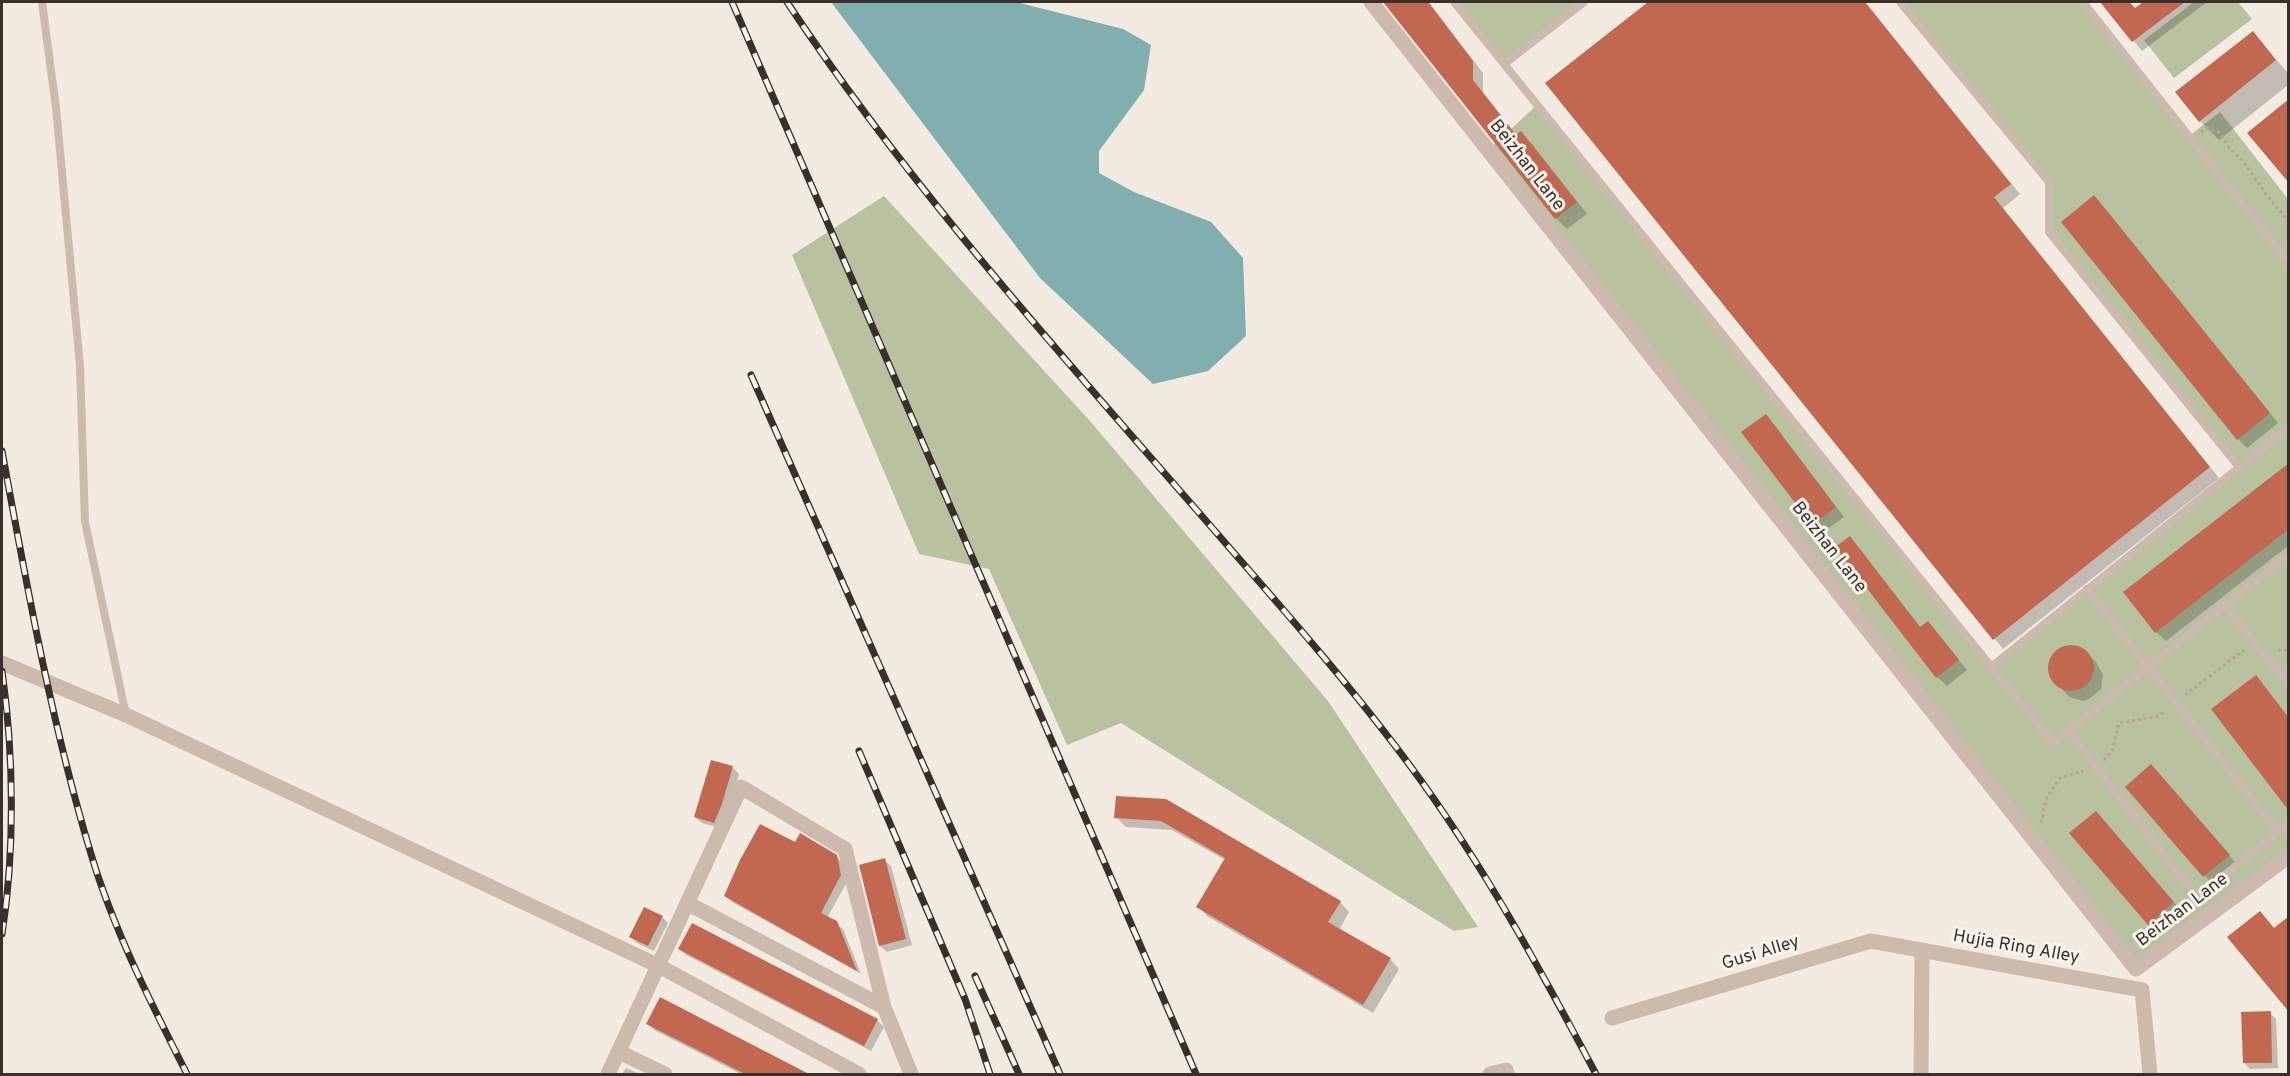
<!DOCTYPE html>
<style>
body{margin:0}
#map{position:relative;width:2290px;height:1076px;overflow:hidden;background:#f3eae1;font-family:Overpass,sans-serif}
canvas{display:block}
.frame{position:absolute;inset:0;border:3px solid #3a302b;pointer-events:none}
</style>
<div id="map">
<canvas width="2290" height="1076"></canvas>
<div class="frame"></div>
</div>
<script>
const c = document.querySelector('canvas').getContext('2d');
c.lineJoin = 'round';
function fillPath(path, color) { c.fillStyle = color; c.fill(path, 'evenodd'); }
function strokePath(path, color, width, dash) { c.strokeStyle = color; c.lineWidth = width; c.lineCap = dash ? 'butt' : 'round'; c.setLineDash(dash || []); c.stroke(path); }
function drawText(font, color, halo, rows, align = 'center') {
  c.font = font + ' Overpass,sans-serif'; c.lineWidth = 6; c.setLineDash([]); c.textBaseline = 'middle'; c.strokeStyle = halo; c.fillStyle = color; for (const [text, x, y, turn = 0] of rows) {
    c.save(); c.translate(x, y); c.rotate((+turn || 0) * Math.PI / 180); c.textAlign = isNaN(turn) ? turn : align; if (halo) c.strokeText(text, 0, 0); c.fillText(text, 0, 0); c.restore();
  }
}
fillPath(new Path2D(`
 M 1454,2 L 1584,2 L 1504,64 Z
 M 1900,2 L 2083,2 L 2189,136 L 2220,112 L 2288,199 L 2288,857 L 2136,969 L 1488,150 L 1537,105 L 1991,666 L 2239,467 L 2049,232 L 2049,182 Z
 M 2194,2 L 2238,2 L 2252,19 L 2174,78 L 2144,40 Z
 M 884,196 L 1090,421 L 1328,701 L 1478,927 L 1454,931 L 1121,723 L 1067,745 L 989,569 L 919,554 L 792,255 Z`), '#b8c2a1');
fillPath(new Path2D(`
 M 831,2 L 1016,2 L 1123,29 L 1151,45 L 1144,90 L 1099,151 L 1099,173 L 1134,192 L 1211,222 L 1243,258 L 1246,336 L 1208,371 L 1153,384 L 1040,278 Z`), '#81afb0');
fillPath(new Path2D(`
 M 1383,2 L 1429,2 L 1483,73 L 1483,92 L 1517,136 L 1521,133 L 1532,144 L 1587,214 L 1567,229 L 1556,218 Z
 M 1650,2 L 1865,2 L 2020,194 L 2003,208 L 2219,478 L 2003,649 L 1547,83 Z
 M 2102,2 L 2130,2 L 2136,9 L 2146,2 L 2207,2 L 2142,51 Z
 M 2253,33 L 2288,73 L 2288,85 L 2219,140 L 2200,121 Z
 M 2104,207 L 2278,423 L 2247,448 L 2238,439 Z
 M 1765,416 L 1775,426 L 1844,517 L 1822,533 L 1813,524 Z
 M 2288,465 L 2288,546 L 2166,641 L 2156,632 Z
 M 1850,538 L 1921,628 L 1937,633 L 1967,670 L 1947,686 L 1937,677 Z
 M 2072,646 L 2085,652 L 2096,662 L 2103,675 L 2101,689 L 2089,699 L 2083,701 L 2069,697 L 2050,676 L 2048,669 L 2053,655 L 2064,647 Z
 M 712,761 L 733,768 L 739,774 L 728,811 L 720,828 L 702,823 L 695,817 Z
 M 2161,776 L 2238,866 L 2214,886 L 2127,787 Z
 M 1117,797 L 1340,902 L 1349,912 L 1339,930 L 1390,959 L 1399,969 L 1373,1013 L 1207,916 L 1198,906 L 1225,860 L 1172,830 L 1126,827 L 1116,817 Z
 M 2105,823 L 2183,913 L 2158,933 L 2149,924 Z
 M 795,844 L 836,856 L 842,863 L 847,882 L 827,918 L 843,929 L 861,974 L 732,902 L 726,896 Z
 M 884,860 L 891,866 L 912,945 L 887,952 L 880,946 Z
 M 662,917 L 668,923 L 654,951 L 637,943 L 631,937 Z
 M 692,925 L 877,1020 L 884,1027 L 871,1051 L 686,955 L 680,949 Z
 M 660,999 L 806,1074 L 741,1074 L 654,1030 L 648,1023 Z
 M 2270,1013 L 2276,1019 L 2278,1068 L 2250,1069 L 2244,1063 Z
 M 626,1068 L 640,1074 L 622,1074 Z`), '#0003');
fillPath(new Path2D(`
 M 1383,2 L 1428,2 L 1473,61 L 1473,80 L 1516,135 L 1521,131 L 1577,202 L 1555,219 Z
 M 1648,2 L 1865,2 L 2011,184 L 1994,197 L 2210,467 L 1993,640 L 1545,83 Z
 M 2100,2 L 2129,2 L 2135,8 L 2143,2 L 2185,2 L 2132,42 Z
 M 2253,31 L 2276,60 L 2199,122 L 2175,92 Z
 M 2289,99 L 2289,183 L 2247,133 Z
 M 2094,195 L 2270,413 L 2237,440 L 2061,222 Z
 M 1766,414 L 1836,507 L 1812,525 L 1741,432 Z
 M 2289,463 L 2289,529 L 2155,633 L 2123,592 Z
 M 1850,536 L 1920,627 L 1928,621 L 1959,660 L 1936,678 L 1835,547 Z
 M2048 668a23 23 0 1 1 46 0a23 23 0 1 1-46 0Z
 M 2256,675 L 2289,718 L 2289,811 L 2211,709 Z
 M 711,760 L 733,766 L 722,804 L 714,823 L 694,817 Z
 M 2151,764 L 2230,855 L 2203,877 L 2125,787 Z
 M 1116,796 L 1166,799 L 1341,901 L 1328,922 L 1391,958 L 1363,1005 L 1196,907 L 1225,858 L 1161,821 L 1114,818 Z
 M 2096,811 L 2174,902 L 2148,925 L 2069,833 Z
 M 760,824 L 795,842 L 800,833 L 837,855 L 841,875 L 821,913 L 837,921 L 857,971 L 724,896 L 740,860 Z
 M 885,858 L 906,939 L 879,946 L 859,865 Z
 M 644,907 L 663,916 L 648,946 L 629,937 Z
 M 2260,911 L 2274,928 L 2289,916 L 2289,1012 L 2227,937 Z
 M 692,923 L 878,1019 L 864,1046 L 678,949 Z
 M 660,997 L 809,1074 L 745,1074 L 646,1024 Z
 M 2271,1011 L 2272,1063 L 2243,1063 L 2241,1012 Z`), '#c26850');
strokePath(new Path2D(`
 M 2201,132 L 2206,128 L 2220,133 L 2230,149 L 2242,160 L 2268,197 L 2288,220
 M 2278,650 L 2288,650
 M 2185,695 L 2244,650
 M 2104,760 L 2112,751 L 2119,723 L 2159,716 L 2165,711
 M 2041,823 L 2047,797 L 2060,778 L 2083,771`), '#b7a497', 3, [3, 3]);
strokePath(new Path2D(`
 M 42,2 L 56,108 L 80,366 L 85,522 L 126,715
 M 1454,2 L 2053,743 L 2288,555
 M 1900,2 L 2049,182 L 2049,232 L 2239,467
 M 2083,2 L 2288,262
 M 1504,64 L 1584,2
 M 2087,589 L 2278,832 L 2288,824
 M 2225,606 L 2288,683
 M 1991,667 L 2288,428
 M 2068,731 L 2197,897 L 2278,832
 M 2136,946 L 2197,897`), '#cbbaad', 8);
strokePath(new Path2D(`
 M 1371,2 L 2136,969 L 2288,857
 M 2,663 L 126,715 L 659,966 L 859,1074
 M 687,903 L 884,1007
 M 1612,1018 L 1871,941 L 2142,990 L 2150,1074
 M 619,1052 L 665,1074
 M 608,1074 L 741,787 L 845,849 L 884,1007 L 911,1074
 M 1490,1074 L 1506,1070 L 1507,1074
 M 1921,1074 L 1922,951`), '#cbbaad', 15);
const rail = new Path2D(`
 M 732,2 L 1196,1074
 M 787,2 C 914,194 1070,364 1221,538 C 1286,613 1352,687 1411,767 C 1483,864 1540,969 1596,1074
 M 751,375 L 1060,1074
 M 2,451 C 27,586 51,722 91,854 C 114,931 151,1003 187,1074
 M 2,671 C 14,754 15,852 2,934
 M 859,751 L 965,999 L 990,1074
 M 975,976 L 1019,1074`);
strokePath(rail, '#3a302b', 7);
strokePath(rail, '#faf4ee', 4.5, [14]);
drawText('18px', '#3a302b', '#faf4ee', [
 ["Beizhan Lane",1526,166,52],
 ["Beizhan Lane",1828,548,52],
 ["Beizhan Lane",2183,911,-37],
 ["Hujia Ring Alley",2016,948,10],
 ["Gusi Alley",1761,954,-17]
]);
</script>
